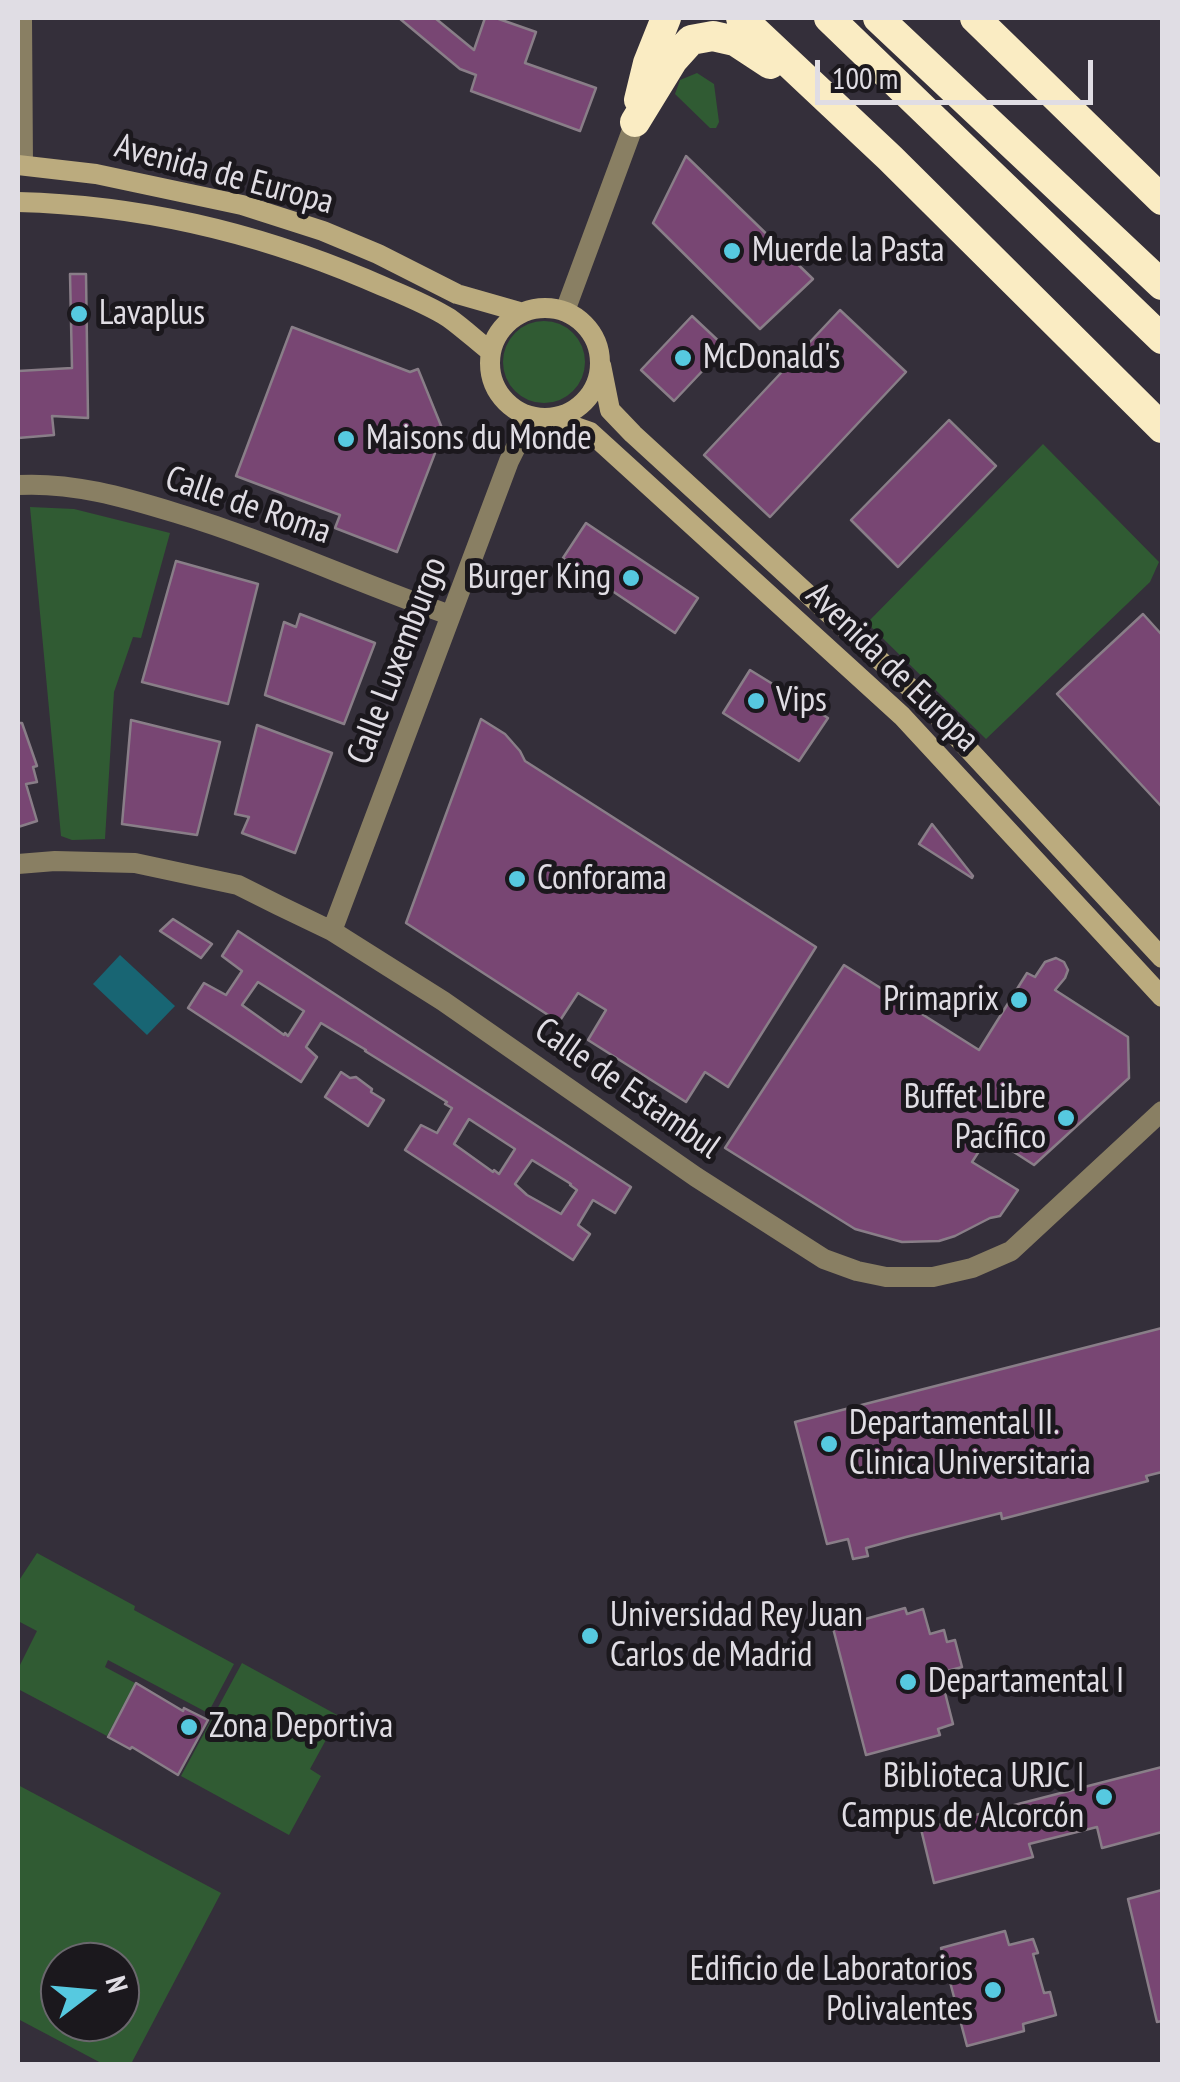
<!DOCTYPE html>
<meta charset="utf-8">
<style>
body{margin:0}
#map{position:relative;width:1180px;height:2082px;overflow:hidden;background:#342f3a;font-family:"PT Sans Narrow",sans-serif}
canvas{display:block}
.frame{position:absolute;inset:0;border:20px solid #e0dde4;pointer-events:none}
.north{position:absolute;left:40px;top:1942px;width:100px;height:100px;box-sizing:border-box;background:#1b181d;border:2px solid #6a676d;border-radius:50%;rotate:74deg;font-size:28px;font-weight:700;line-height:40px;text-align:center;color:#e0dde4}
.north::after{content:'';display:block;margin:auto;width:35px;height:45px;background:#56c9e0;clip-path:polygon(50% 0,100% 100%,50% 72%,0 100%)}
.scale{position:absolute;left:815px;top:60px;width:278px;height:45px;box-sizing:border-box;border:5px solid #e0dde4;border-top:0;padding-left:12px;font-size:30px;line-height:35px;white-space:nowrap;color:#e0dde4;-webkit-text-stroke:8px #1b181d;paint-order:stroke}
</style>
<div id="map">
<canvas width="1180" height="2082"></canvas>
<div class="frame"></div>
<div class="north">N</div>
<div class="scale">100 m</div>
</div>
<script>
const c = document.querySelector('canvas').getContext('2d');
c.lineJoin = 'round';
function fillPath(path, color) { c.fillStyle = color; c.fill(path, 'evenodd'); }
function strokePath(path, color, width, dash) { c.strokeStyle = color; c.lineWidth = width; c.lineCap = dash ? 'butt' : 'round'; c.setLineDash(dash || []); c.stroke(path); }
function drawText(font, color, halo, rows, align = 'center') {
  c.font = font + ' "PT Sans Narrow",sans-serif'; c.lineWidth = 10; c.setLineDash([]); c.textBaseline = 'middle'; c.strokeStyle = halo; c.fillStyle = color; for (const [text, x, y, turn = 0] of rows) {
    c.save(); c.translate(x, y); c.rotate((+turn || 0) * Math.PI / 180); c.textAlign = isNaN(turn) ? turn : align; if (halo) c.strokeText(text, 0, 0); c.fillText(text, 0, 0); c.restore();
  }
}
fillPath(new Path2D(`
 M 697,73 L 714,84 L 719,122 L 716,128 L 710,128 L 675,94 L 680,80 Z
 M503 362a41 41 0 1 1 82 0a41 41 0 1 1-82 0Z
 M 1043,444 L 1159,562 L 1150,582 L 986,739 L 867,623 Z
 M 30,507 L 74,509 L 170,533 L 141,638 L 133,637 L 114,692 L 105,839 L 72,840 L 61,836 Z
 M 37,1553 L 135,1606 L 134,1610 L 234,1664 L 208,1713 L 108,1660 L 105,1667 L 135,1683 L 107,1736 L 18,1689 L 18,1669 L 37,1631 L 18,1621 L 18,1582 Z
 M 242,1663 L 339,1716 L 310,1769 L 321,1776 L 289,1835 L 181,1776 Z
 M 18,1785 L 221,1893 L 131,2064 L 103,2064 L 18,2019 ZM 60,1962 L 120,1962 L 120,2022 L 60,2022 Z`), '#305b33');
fillPath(new Path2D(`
 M 120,955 L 175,1006 L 147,1035 L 93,984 Z`), '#186573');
const building = new Path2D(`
 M 399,18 L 435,18 L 474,50 L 485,18 L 496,18 L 536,32 L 525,63 L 596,88 L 580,131 L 471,91 L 476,75 L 460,69 Z
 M 686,156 L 813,279 L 760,329 L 653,223 Z
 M 70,274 L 86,274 L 88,418 L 52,416 L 54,435 L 18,438 L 18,371 L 72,368 Z
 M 840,310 L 906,372 L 770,517 L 704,455 Z
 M 692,316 L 725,347 L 674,401 L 641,370 Z
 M 292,327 L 410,372 L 418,369 L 446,438 L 440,440 L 397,552 L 335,528 L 340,515 L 236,476 Z
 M 949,420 L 996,466 L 898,567 L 851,520 Z
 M 586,523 L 698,598 L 675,633 L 563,558 Z
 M 176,561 L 258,584 L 228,704 L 142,682 Z
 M 300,614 L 375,643 L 344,724 L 265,695 L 284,622 L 296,627 Z
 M 1143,614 L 1162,635 L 1162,807 L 1057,694 Z
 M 750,670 L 828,718 L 799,761 L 723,713 Z
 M 481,719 L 505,734 L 520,751 L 525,761 L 816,947 L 728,1087 L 705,1072 L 686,1102 L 588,1040 L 606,1010 L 578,993 L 559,1022 L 406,923 Z
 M 131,720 L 220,742 L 197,835 L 122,824 Z
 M 18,723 L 22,723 L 37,766 L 33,767 L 37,782 L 26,784 L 37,821 L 18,827 Z
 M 257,725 L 332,753 L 295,853 L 242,833 L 249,817 L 235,814 Z
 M 932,824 L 973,876 L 972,878 L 919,844 Z
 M 173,919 L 212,944 L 201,958 L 160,931 Z
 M 238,931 L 631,1187 L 615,1213 L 593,1200 L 578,1225 L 590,1234 L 573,1260 L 405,1150 L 421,1125 L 437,1133 L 452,1108 L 445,1104 L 447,1102 L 365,1051 L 366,1050 L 321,1023 L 306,1047 L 317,1057 L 301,1082 L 188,1008 L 204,983 L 226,995 L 242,971 L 222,956 ZM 258,982 L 304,1011 L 288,1036 L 285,1033 L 284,1035 L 242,1005 ZM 469,1119 L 515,1149 L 499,1174 L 494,1170 L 493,1172 L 454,1144 ZM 532,1160 L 571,1184 L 570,1185 L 577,1190 L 561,1214 L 527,1195 L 515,1184 Z
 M 1056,958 L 1064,962 L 1068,970 L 1065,978 L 1055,990 L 1128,1037 L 1129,1078 L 1034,1165 L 989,1136 L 972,1162 L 1018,1190 L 1000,1216 L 990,1218 L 955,1236 L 939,1241 L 902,1242 L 855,1229 L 725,1148 L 844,965 L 979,1050 L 1027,973 L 1035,977 L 1045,962 Z
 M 341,1072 L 350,1078 L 356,1077 L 372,1089 L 371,1092 L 384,1100 L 368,1126 L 325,1097 Z
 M 1162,1328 L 1162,1472 L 1146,1476 L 1148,1481 L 1002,1519 L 1001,1513 L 906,1537 L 866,1548 L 868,1556 L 853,1559 L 848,1539 L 827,1544 L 795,1422 Z
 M 905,1608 L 907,1614 L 923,1609 L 930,1634 L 944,1630 L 947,1642 L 955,1640 L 962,1667 L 940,1673 L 953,1724 L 938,1729 L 940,1735 L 866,1755 L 833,1628 Z
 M 136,1683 L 183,1711 L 184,1708 L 208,1720 L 178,1775 L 132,1747 L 130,1749 L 108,1737 Z
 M 1162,1767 L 1162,1832 L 1102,1848 L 1097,1827 L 1029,1844 L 1033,1857 L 934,1883 L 921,1829 Z
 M 1162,1890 L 1162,2021 L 1157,2022 L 1128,1899 Z
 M 1005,1931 L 1009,1945 L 1033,1939 L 1038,1953 L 1033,1954 L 1044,1993 L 1050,1992 L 1056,2015 L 1023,2024 L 1024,2031 L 967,2046 L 941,1948 Z`);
fillPath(building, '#784673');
strokePath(building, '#897e88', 2.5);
strokePath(new Path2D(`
 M 22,18 L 23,165
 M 565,311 L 635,122
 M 18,485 C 72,482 124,497 176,513 C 269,541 358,583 450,615
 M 18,864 L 55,861 L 135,863 L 238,885 L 278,905 L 332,931 L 443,1001 L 696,1177 L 824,1259 L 857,1271 L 886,1277 L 933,1277 L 972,1268 L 1011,1251 L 1162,1111
 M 332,931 L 509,461 L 531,417`), '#897f63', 20);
strokePath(new Path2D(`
 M 18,165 L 96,174 L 242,205 L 323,231 L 378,254 L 457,294 L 520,312
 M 18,202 C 139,205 255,232 366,279 C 393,291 424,302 449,318 C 463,328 477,341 491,352
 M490 363a55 55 0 1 1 110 0a55 55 0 1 1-110 0Z
 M 601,365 L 610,410 L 633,434 L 920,697 L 1162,958
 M 550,418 L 590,432 L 902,716 L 1162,997`), '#bbab7e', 20);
strokePath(new Path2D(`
 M 741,18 L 890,158 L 1162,428
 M 829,18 L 1162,339
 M 878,18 L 1162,285
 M 975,18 L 1162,200
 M 639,100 L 648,63 L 666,18
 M 635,122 L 673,60 L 691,40 L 713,36 L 735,41 L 770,64`), '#faecc3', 30);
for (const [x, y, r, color] of [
 [732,251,10,"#56c9e0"],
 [79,314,10,"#56c9e0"],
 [683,358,10,"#56c9e0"],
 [346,439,10,"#56c9e0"],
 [631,578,10,"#56c9e0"],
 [756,701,10,"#56c9e0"],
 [517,879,10,"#56c9e0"],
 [1019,1000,10,"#56c9e0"],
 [1066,1118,10,"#56c9e0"],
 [829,1444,10,"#56c9e0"],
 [590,1636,10,"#56c9e0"],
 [908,1682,10,"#56c9e0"],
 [189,1727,10,"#56c9e0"],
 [1104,1797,10,"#56c9e0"],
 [993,1990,10,"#56c9e0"]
]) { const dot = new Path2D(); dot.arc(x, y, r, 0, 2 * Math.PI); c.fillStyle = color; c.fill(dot); strokePath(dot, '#1b181d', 4); }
drawText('35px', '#e0dde4', '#1b181d', [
 ["Avenida de Europa",224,175,15],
 ["Calle de Roma",248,506,19],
 ["Calle Luxemburgo",398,661,-69],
 ["Avenida de Europa",892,668,44],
 ["Calle de Estambul",627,1089,35]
]);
drawText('35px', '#e0dde4', '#1b181d', [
 ["Muerde la Pasta",752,251],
 ["Lavaplus",99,314],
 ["McDonald's",703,358],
 ["Maisons du Monde",366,439],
 ["Burger King",611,578,"right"],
 ["Vips",776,701],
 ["Conforama",537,879],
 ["Primaprix",999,1000,"right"],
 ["Buffet Libre",1046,1098,"right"],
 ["Pacífico",1046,1138,"right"],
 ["Departamental II.",849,1424],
 ["Clinica Universitaria",849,1464],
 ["Universidad Rey Juan",610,1616],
 ["Carlos de Madrid",610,1656],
 ["Departamental I",928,1682],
 ["Zona Deportiva",209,1727],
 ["Biblioteca URJC |",1084,1777,"right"],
 ["Campus de Alcorcón",1084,1817,"right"],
 ["Edificio de Laboratorios",973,1970,"right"],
 ["Polivalentes",973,2010,"right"]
], 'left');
</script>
